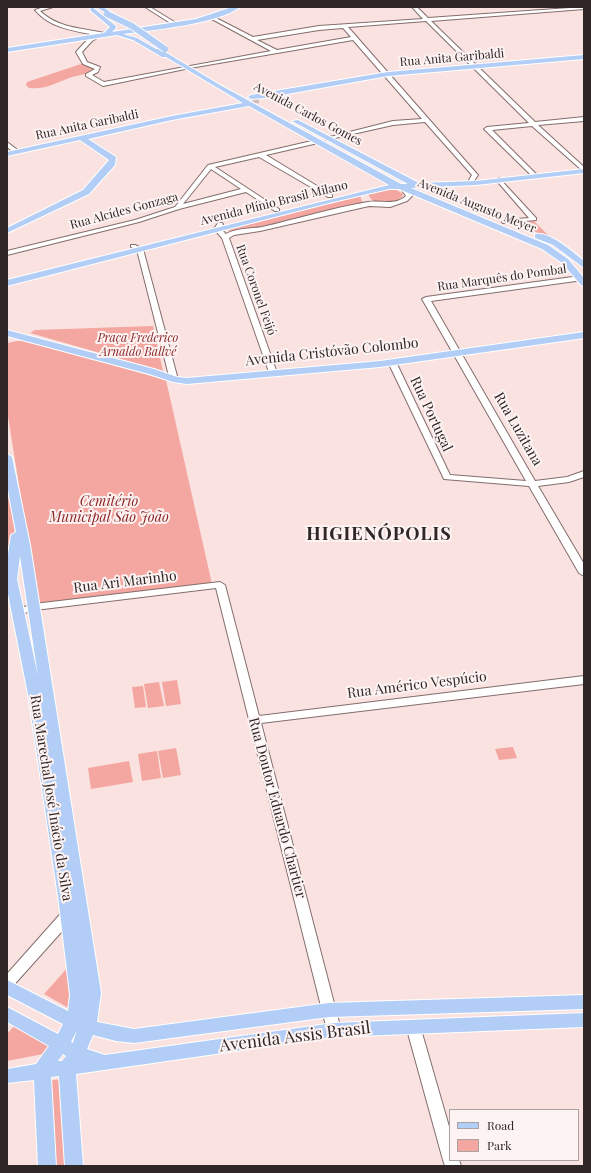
<!DOCTYPE html>
<meta charset="utf-8">
<style>
body{margin:0}
#map{position:relative;width:591px;height:1173px;overflow:hidden;background:#fae2e0;font-family:"Playfair Display",serif}
canvas{display:block}
.frame{position:absolute;inset:0;border:8px solid #2f2626;pointer-events:none}
.legend{position:absolute;left:449px;top:1109px;width:130px;height:52px;box-sizing:border-box;background:#fdf3f2;border:1px solid #aba1a0;margin:0;padding:5px 7px;list-style:none;font-size:12px;color:#2f2626}
.legend li{display:flex;align-items:center;gap:8px;height:20px}
.legend b{width:20px;border:1px solid #aba1a0}
</style>
<div id="map">
<canvas width="591" height="1173"></canvas>
<div class="frame"></div>
<ul class="legend">
<li><b style="height:5px;background:#b2cef6"></b>Road</li>
<li><b style="height:11px;background:#f4a6a0"></b>Park</li>
</ul>
</div>
<script>
const c = document.querySelector('canvas').getContext('2d');
c.lineJoin = 'round';
function fillPath(path, color) { c.fillStyle = color; c.fill(path, 'evenodd'); }
function strokePath(path, color, width, dash) { c.strokeStyle = color; c.lineWidth = width; c.lineCap = dash ? 'butt' : 'round'; c.setLineDash(dash || []); c.stroke(path); }
function drawText(font, color, halo, rows, align = 'center') {
  c.font = font + ' "Playfair Display",serif'; c.lineWidth = 4; c.setLineDash([]); c.textBaseline = 'middle'; c.strokeStyle = halo; c.fillStyle = color; for (const [text, x, y, turn = 0] of rows) {
    c.save(); c.translate(x, y); c.rotate((+turn || 0) * Math.PI / 180); c.textAlign = isNaN(turn) ? turn : align; if (halo) c.strokeText(text, 0, 0); c.fillText(text, 0, 0); c.restore();
  }
}
fillPath(new Path2D(`
 M 84,63 L 96,68 L 94,71 C 87,74 79,75 72,77 C 57,82 46,90 29,88 L 26,85 L 27,82 Z
 M 390,189 L 395,189 L 403,194 L 402,197 C 392,204 373,208 368,194 Z
 M 360,196 L 363,204 L 250,229 L 229,231 L 228,228 Z
 M 534,221 L 549,236 L 546,236 L 514,224 Z
 M 153,326 L 163,371 L 30,333 L 35,330 Z
 M 23,340 L 166,380 L 212,584 L 38,604 L 7,410 L 7,343 Z
 M 7,487 L 17,543 L 9,555 L 7,548 Z
 M 177,680 L 181,704 L 166,706 L 162,682 Z
 M 159,682 L 164,706 L 148,708 L 144,684 Z
 M 143,686 L 146,707 L 135,708 L 132,687 Z
 M 513,747 L 517,758 L 499,760 L 495,749 Z
 M 176,748 L 181,775 L 163,778 L 158,751 Z
 M 157,751 L 161,778 L 142,781 L 138,754 Z
 M 129,761 L 133,782 L 91,789 L 88,768 Z
 M 70,965 L 72,1010 L 44,994 Z
 M 17,1023 L 52,1043 L 47,1051 L 43,1054 L 7,1061 L 7,1034 Z
 M 62,1079 L 68,1166 L 52,1166 L 47,1081 Z`), '#f4a6a0');
strokePath(new Path2D(`
 M 244,103 L 259,100`), '#d1bcbb', 6, [6, 3]);
const minor = new Path2D(`
 M 44,7 L 53,7 L 40,11 C 58,28 81,28 104,33 L 104,35 L 99,35 L 99,37 L 92,41 L 82,52 L 87,62 L 100,67 L 98,72 L 92,75 L 104,82 L 271,51 L 210,18 L 212,16 L 253,37 L 319,26 L 423,19 L 412,7 L 417,7 L 428,18 L 584,7 L 584,9 L 431,21 L 535,122 L 584,117 L 584,121 L 538,125 L 584,167 L 584,172 L 532,126 L 492,130 L 537,175 L 532,176 L 484,129 L 487,127 L 529,123 L 426,21 L 348,27 L 477,174 L 478,175 L 474,181 L 470,181 L 469,180 L 472,175 L 425,122 L 393,125 L 326,140 L 326,138 L 393,121 L 422,119 L 353,40 L 190,68 L 103,86 L 86,76 L 86,74 L 95,69 L 83,64 L 76,52 L 88,39 L 96,35 C 74,31 50,28 35,10 ZM 343,28 L 351,37 L 277,50 L 257,40 L 319,30 Z
 M 145,7 L 150,7 L 176,23 L 172,24 Z
 M 316,140 L 318,141 L 318,143 L 266,155 L 332,195 L 332,197 L 328,197 L 259,157 L 215,167 L 279,209 L 279,211 L 275,211 L 246,192 L 179,209 L 139,222 L 7,255 L 7,251 L 135,220 L 175,207 L 208,165 ZM 211,169 L 241,189 L 183,204 Z
 M 7,142 L 19,151 L 19,153 L 15,153 L 7,147 Z
 M 499,178 L 536,218 L 536,220 L 503,223 L 502,222 L 505,220 L 529,218 L 497,181 L 496,180 Z
 M 404,187 L 411,192 L 412,196 L 407,201 L 390,207 L 369,206 L 260,231 L 234,235 L 229,238 L 277,373 L 273,375 L 270,375 L 222,238 L 214,229 L 218,223 L 222,223 L 223,224 L 221,229 L 226,234 C 236,228 250,229 262,227 C 297,219 332,208 368,202 C 381,200 395,206 406,196 L 401,189 Z
 M 131,245 L 135,245 L 143,249 L 177,376 L 176,378 L 173,378 L 169,376 L 137,250 L 131,247 Z
 M 580,276 L 584,278 L 583,280 L 431,301 L 535,481 L 567,477 L 584,471 L 584,477 L 569,482 L 538,486 L 584,564 L 584,576 L 579,573 L 529,486 L 444,479 L 388,362 L 392,360 L 396,362 L 450,475 L 526,481 L 422,299 L 426,297 Z
 M 220,582 L 225,585 L 259,716 L 584,676 L 584,684 L 261,723 L 341,1030 L 339,1034 L 334,1036 L 329,1034 L 327,1030 L 216,588 L 35,610 L 18,615 L 13,612 L 14,610 L 34,604 Z
 M 68,910 L 73,911 L 74,915 L 73,919 L 12,987 L 7,989 L 7,974 L 63,911 Z
 M 413,1020 L 418,1022 L 420,1026 L 450,1130 L 450,1160 L 459,1160 L 461,1166 L 445,1166 L 443,1160 L 406,1026 L 408,1022 Z`);
const major = new Path2D(`
 M 96,7 L 103,7 L 123,19 L 118,20 Z
 M 232,7 L 240,7 C 218,24 152,30 123,34 L 137,38 L 156,49 L 160,49 L 220,85 L 401,184 L 408,184 L 292,121 L 298,120 L 419,183 L 476,181 L 584,169 L 584,173 L 476,185 L 411,188 L 548,245 L 568,259 L 584,278 L 584,286 L 581,285 L 562,263 L 542,249 L 399,189 L 389,189 L 333,202 L 7,286 L 7,280 L 389,185 L 249,106 L 172,120 L 88,139 L 116,157 L 115,165 L 89,194 L 7,233 L 7,228 L 83,190 L 109,160 L 80,140 L 7,156 L 7,152 L 172,116 L 243,103 L 166,57 L 162,57 L 133,40 L 117,35 L 7,52 L 7,48 L 104,33 L 110,27 L 90,10 L 92,7 L 116,26 L 116,28 L 112,32 L 196,19 Z
 M 584,55 L 584,59 L 388,76 L 265,98 L 251,99 L 248,97 L 251,95 L 388,72 Z
 M 535,234 C 550,231 573,252 584,261 L 584,268 L 553,245 L 535,238 Z
 M 7,330 L 154,369 L 177,377 L 187,378 L 380,361 L 584,332 L 584,338 L 380,367 L 187,384 L 173,382 L 149,374 L 7,336 Z
 M 7,454 L 12,457 L 30,545 L 101,993 L 97,1022 L 134,1029 L 329,1003 L 584,995 L 584,1009 L 329,1017 L 134,1043 L 116,1041 L 93,1035 L 87,1049 L 105,1055 L 334,1023 L 584,1013 L 584,1027 L 334,1037 L 76,1074 L 83,1166 L 65,1166 L 59,1076 L 51,1077 L 56,1166 L 38,1166 L 34,1080 L 7,1083 L 7,1069 L 36,1064 L 49,1046 L 7,1022 L 7,1007 L 58,1034 L 63,1024 L 7,995 L 7,980 L 68,1011 L 70,995 L 58,896 L 28,694 L 7,589 L 7,561 L 11,535 L 16,532 L 7,485 ZM 20,556 L 38,676 L 17,579 ZM 77,1030 L 73,1043 L 71,1042 ZM 63,1054 L 66,1056 L 62,1061 L 58,1061 Z`);
strokePath(minor, '#836e6c', 2);
strokePath(major, '#fff', 2);
fillPath(minor, '#fff');
fillPath(major, '#b2cef6');
const majorBridge = new Path2D(`
 M 107,14 L 132,26 L 165,49`);
strokePath(majorBridge, '#fff', 8, []);
strokePath(majorBridge, '#b2cef6', 6);
drawText('12px', '#2f2626', '#fdf3f2', [
 ["Rua Anita Garibaldi",452,58,-5],
 ["Avenida Carlos Gomes",308,114,28],
 ["Rua Anita Garibaldi",87,125,-12],
 ["Avenida Plínio Brasil Milano",274,203,-14],
 ["Avenida Augusto Meyer",477,206,22],
 ["Rua Alcídes Gonzaga",124,211,-15],
 ["Rua Marquês do Pombal",502,278,-8],
 ["Rua Coronel Feijó",256,290,70]
]);
drawText('italic 12px', '#8b2627', '#fdf3f2', [
 ["Praça Frederico",138,338],
 ["Arnaldo Ballvé",138,352]
]);
drawText('14px', '#2f2626', '#fdf3f2', [
 ["Avenida Cristóvão Colombo",332,352,-6],
 ["Rua Portugal",431,414,65],
 ["Rua Luzitana",518,429,60],
 ["Rua Ari Marinho",125,582,-7],
 ["Rua Américo Vespúcio",417,685,-7],
 ["Rua Marechal José Inácio da Silva",51,798,81],
 ["Rua Doutor Eduardo Chartier",277,808,75]
]);
drawText('italic 14px', '#8b2627', '#fdf3f2', [
 ["Cemitério",109,502],
 ["Municipal São João",109,518]
]);
drawText('17px', '#2f2626', '#fdf3f2', [
 ["Avenida Assis Brasil",295,1037,-7]
]);
c.letterSpacing = '1px';
drawText('bold 18px', '#2f2626', '#fdf3f2', [
 ["HIGIENÓPOLIS",379,534]
]);
c.letterSpacing = '0px';
</script>
